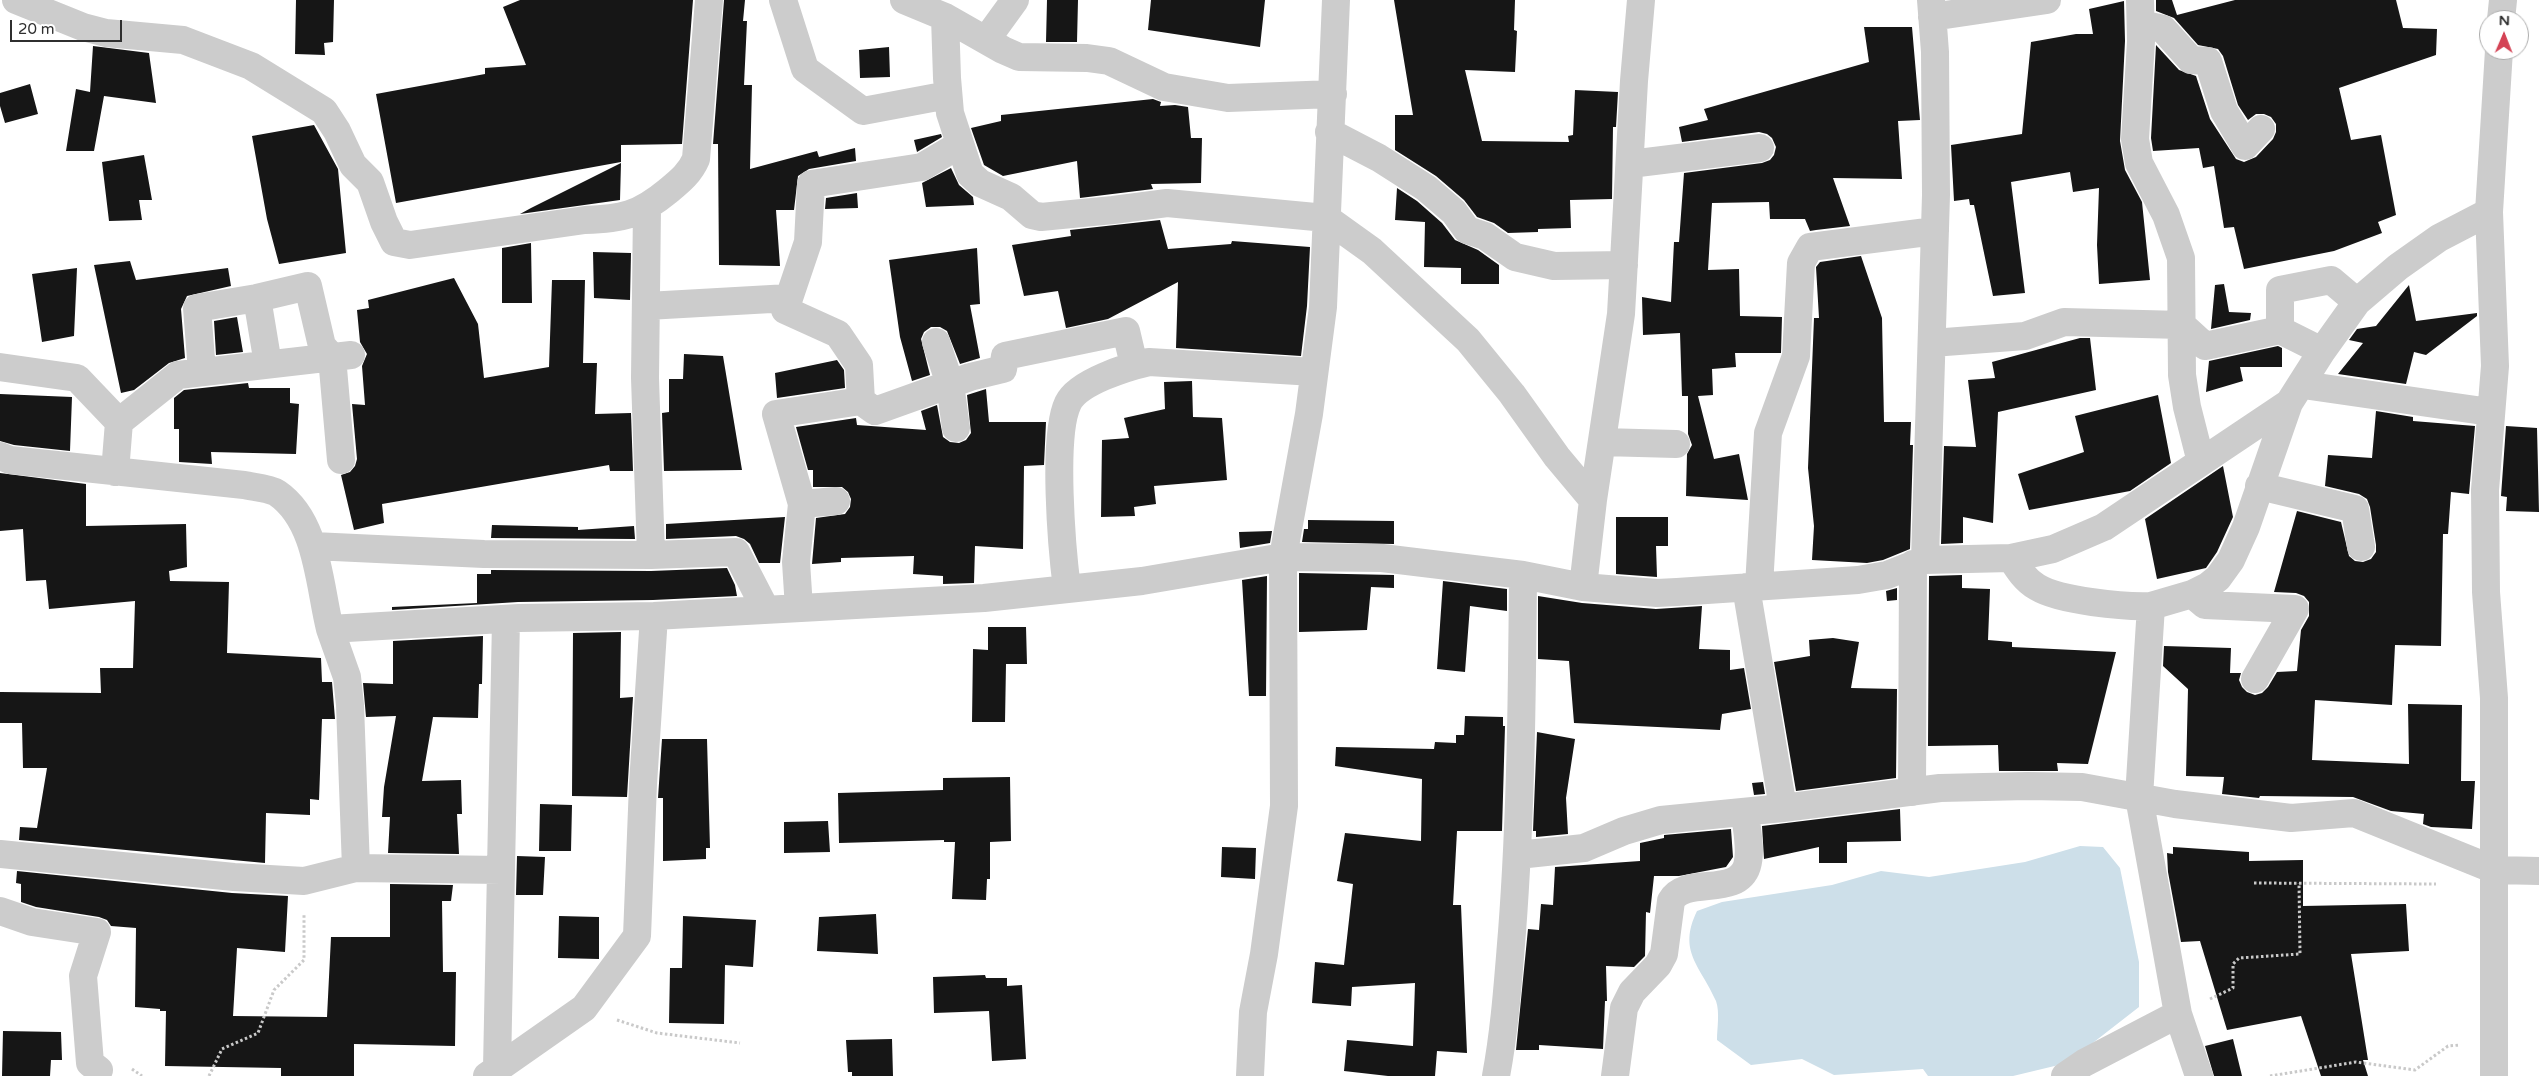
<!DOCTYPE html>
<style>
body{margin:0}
#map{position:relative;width:2539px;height:1076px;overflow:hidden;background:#fff;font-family:"Varela Round",sans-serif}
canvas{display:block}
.north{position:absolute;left:2479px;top:10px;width:50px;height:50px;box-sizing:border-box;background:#fff;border:1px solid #acacac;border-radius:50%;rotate:1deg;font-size:14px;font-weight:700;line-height:20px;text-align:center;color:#2f2f2f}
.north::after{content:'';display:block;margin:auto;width:18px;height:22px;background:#d44355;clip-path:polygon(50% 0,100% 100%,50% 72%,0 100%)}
.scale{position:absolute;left:10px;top:20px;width:112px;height:22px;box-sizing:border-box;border:2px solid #2f2f2f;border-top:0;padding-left:6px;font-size:15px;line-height:18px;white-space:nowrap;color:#2f2f2f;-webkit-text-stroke:4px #fff;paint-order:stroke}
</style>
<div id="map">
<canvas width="2539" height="1076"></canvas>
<div class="north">N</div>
<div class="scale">20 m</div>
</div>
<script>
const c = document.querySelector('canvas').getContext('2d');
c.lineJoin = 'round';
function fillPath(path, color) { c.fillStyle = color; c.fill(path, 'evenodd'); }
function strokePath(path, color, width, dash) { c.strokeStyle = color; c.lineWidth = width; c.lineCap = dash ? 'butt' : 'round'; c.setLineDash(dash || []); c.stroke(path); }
fillPath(new Path2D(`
 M 2080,846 L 2103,847 L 2120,868 L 2139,962 L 2139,1007 L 2067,1063 L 2013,1076 L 1928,1076 L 1923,1069 L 1834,1075 L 1802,1059 L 1751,1065 L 1717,1040 C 1717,1029 1720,1012 1716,1001 C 1701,966 1677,952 1697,911 L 1722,902 L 1832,885 L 1881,871 L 1929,877 L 2025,862 Z`), '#cddfe9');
fillPath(new Path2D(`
 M 296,0 L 334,0 L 333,42 L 324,43 L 325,55 L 295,54 Z
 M 520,0 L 693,0 L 682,144 L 621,145 L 621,162 L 396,203 L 376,94 L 485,74 L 485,68 L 526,65 L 503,7 Z
 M 724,0 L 745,0 L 743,21 L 747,21 L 744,85 L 752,85 L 750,169 L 817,151 L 819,157 L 855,148 L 856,161 L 809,169 L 798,176 L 794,210 L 776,210 L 780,266 L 719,265 L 718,144 L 713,144 Z
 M 1047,0 L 1078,0 L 1077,42 L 1046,42 Z
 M 1151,0 L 1265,0 L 1260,47 L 1148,30 Z
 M 1394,0 L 1515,0 L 1514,30 L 1517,31 L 1515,72 L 1465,70 L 1482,141 L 1569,142 L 1568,136 L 1573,135 L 1575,90 L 1618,92 L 1616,127 L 1613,127 L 1612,199 L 1570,200 L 1571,228 L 1538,229 L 1538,232 L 1508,233 L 1494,223 L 1477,217 L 1464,200 L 1436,176 L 1395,150 L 1395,115 L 1413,115 Z
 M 2156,0 L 2172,0 L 2177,15 L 2235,0 L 2396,0 L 2403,28 L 2437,29 L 2436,55 L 2339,88 L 2351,140 L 2381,135 L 2396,215 L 2378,222 L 2382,233 L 2334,251 L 2244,269 L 2234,227 L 2224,228 L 2214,166 L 2203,168 L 2199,148 L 2153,151 L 2151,138 L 2156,45 L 2179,70 L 2196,76 L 2210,119 L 2236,159 L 2244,162 L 2256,157 L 2273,139 L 2276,132 L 2276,124 L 2271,117 L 2264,114 L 2256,114 L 2248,120 L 2238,105 L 2223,56 L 2218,49 L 2198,45 L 2174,18 L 2156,11 Z
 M 2124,1 L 2125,41 L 2120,141 L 2125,170 L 2142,202 L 2150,280 L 2099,284 L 2097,245 L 2099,188 L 2073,192 L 2070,172 L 2011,182 L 2025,293 L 1993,296 L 1974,205 L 1970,205 L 1969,199 L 1954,201 L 1951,145 L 2022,134 L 2031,42 L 2076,34 L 2093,34 L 2089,9 Z
 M 1864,27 L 1912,27 L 1920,120 L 1898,121 L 1902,179 L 1833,178 L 1850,226 L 1816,230 L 1810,231 L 1805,219 L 1770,219 L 1769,202 L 1712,203 L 1708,270 L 1739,269 L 1740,316 L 1782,317 L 1781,353 L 1735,353 L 1736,367 L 1712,369 L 1713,395 L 1698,396 L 1714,459 L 1739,454 L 1748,500 L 1686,496 L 1687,454 L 1692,445 L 1688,434 L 1688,396 L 1691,396 L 1682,396 L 1680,333 L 1643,335 L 1642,297 L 1671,302 L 1674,242 L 1679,242 L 1684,173 L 1762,163 L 1770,160 L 1774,155 L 1776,147 L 1772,138 L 1767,134 L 1759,132 L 1682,142 L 1679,127 L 1708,120 L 1704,109 L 1869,62 Z
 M 93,46 L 149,53 L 156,103 L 104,96 L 94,151 L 66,151 L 76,89 L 90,92 Z
 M 889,47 L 890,77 L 860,78 L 859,50 Z
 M 30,84 L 38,114 L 5,123 L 0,106 L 0,93 Z
 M 1153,99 L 1161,102 L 1160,106 L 1175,105 L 1188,107 L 1191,138 L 1202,138 L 1201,183 L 1151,184 L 1153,189 L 1080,198 L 1077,161 L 1003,176 L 984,165 L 971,128 L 1001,121 L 1001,115 Z
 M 314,125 L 338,169 L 346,253 L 279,264 L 267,219 L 252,136 Z
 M 941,134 L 942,137 L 917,152 L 914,140 Z
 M 144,155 L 152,200 L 139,200 L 142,220 L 109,221 L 102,162 Z
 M 621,163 L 620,200 L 520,214 L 531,208 Z
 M 951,168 L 959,185 L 973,197 L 974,205 L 926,207 L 922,183 Z
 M 1397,188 L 1417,201 L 1442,223 L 1455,240 L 1478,250 L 1499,265 L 1499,284 L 1461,284 L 1461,268 L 1424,267 L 1425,222 L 1395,220 Z
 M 857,193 L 858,208 L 825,209 L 826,198 Z
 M 1160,220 L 1168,249 L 1231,244 L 1232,241 L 1310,247 L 1307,306 L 1301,356 L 1176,348 L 1178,282 L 1108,319 L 1066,328 L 1058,291 L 1024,296 L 1012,245 L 1071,236 L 1070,230 Z
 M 531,243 L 532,303 L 502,303 L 502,248 Z
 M 977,248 L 980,304 L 970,305 L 980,358 L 960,364 L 947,331 L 940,327 L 931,327 L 924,332 L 921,339 L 930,375 L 912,381 L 900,337 L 889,260 Z
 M 593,252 L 631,253 L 630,300 L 594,298 Z
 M 1861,256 L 1882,318 L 1884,422 L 1911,422 L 1910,445 L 1913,445 L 1910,549 L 1883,560 L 1867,563 L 1812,560 L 1814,526 L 1808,468 L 1814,318 L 1819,318 L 1816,267 L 1820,262 Z
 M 130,261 L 136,280 L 228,268 L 231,286 L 187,296 L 181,309 L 185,358 L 169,363 L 134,390 L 121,393 L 94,265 Z
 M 77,268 L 74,336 L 42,342 L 32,274 Z
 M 454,278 L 478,324 L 484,378 L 549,367 L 552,280 L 585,280 L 583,363 L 597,363 L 595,414 L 631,413 L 633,471 L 610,471 L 609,465 L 382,504 L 384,523 L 354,530 L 341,475 L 350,472 L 355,466 L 357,459 L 352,404 L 365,405 L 362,366 L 367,354 L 360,342 L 357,310 L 369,308 L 368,300 Z
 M 2224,284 L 2229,312 L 2251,313 L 2250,320 L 2211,329 L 2215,285 Z
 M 2409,285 L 2416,321 L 2477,313 L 2477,316 L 2426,355 L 2414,352 L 2406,384 L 2338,374 L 2363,343 L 2349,340 L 2357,329 L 2376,326 Z
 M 237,317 L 243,352 L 216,355 L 214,321 Z
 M 2080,338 L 2090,338 L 2096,390 L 1998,412 L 1993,523 L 1963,517 L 1963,543 L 1941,544 L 1944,446 L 1976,447 L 1968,380 L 1995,378 L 1992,362 Z
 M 2278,346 L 2282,348 L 2282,367 L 2240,367 L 2243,381 L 2206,392 L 2209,361 Z
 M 684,354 L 723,356 L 742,470 L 664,471 L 662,413 L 669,412 L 669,379 L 683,379 Z
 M 837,360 L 844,370 L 845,388 L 777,398 L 775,373 Z
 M 1192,381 L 1193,417 L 1222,418 L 1227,480 L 1154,486 L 1156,504 L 1134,507 L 1135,516 L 1101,517 L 1102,440 L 1129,438 L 1124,418 L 1165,409 L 1164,382 Z
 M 248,383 L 249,388 L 290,388 L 290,403 L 299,404 L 296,454 L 211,452 L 212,464 L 179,462 L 179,429 L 174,429 L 174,398 L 184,390 Z
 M 986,389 L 989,422 L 1046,422 L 1044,465 L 1024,466 L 1023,549 L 975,546 L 974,583 L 943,584 L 943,576 L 913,574 L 914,556 L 841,558 L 841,562 L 812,564 L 816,518 L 845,514 L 850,507 L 851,499 L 848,492 L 842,487 L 813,487 L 813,470 L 808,470 L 796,427 L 856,418 L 857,425 L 926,430 L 921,411 L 937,405 L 943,437 L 950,442 L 959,443 L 966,440 L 971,433 L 967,395 Z
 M 0,394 L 72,397 L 70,451 L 14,445 L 0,441 Z
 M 2158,395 L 2171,463 L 2130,491 L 2029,510 L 2018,474 L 2084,452 L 2075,416 Z
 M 2376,411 L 2413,417 L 2413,421 L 2475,426 L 2469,494 L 2451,492 L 2448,534 L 2443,534 L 2441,646 L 2395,645 L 2392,705 L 2315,700 L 2312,760 L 2409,764 L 2408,704 L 2462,705 L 2461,781 L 2475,781 L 2472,829 L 2431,827 L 2423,824 L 2424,814 L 2391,811 L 2353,797 L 2260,796 L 2259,798 L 2222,794 L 2224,777 L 2186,776 L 2188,689 L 2163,666 L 2164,646 L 2231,648 L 2230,673 L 2241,673 L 2239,680 L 2242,687 L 2247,692 L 2255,695 L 2262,693 L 2268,687 L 2277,672 L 2297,671 L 2301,630 L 2309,616 L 2309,602 L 2304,596 L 2296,593 L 2274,592 L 2297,511 L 2341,522 L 2349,556 L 2355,561 L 2363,562 L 2371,559 L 2376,552 L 2376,545 L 2370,507 L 2367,499 L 2359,494 L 2325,486 L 2328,455 L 2372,458 Z
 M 2506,426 L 2537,428 L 2539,512 L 2506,511 L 2507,497 L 2501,496 Z
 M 2223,466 L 2233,517 L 2217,552 L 2206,568 L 2157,579 L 2145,519 Z
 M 0,473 L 86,484 L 86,526 L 186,524 L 187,567 L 169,571 L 170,581 L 229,582 L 227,653 L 321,658 L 322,682 L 332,682 L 335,719 L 322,719 L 319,800 L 310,799 L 310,815 L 266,813 L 265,863 L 19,840 L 20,827 L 37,828 L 47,768 L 23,768 L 22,723 L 0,723 L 0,692 L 101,693 L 100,668 L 133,668 L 135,601 L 49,609 L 46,580 L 26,581 L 23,529 L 0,531 Z
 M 785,517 L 780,563 L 759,563 L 750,544 L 744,539 L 736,536 L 666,539 L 666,524 Z
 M 1616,517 L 1668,517 L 1668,546 L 1656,546 L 1657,577 L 1616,574 Z
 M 1308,520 L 1394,521 L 1394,544 L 1302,542 L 1304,529 L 1308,529 Z
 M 492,525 L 578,527 L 578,530 L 634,526 L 635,539 L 491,538 Z
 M 1272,531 L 1270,543 L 1240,548 L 1239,532 Z
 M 727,568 L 735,585 L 737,596 L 653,600 L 518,602 L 392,610 L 392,607 L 477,603 L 477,574 L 491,574 L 491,570 L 651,571 Z
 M 1299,573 L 1394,575 L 1394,588 L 1371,587 L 1367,630 L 1299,632 Z
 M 1962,575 L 1962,588 L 1990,589 L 1988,640 L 2012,642 L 2012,647 L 2116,652 L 2088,764 L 2057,763 L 2058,771 L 1999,771 L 1998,745 L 1928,746 L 1929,576 Z
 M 1267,576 L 1266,696 L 1249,696 L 1242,580 Z
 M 1443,581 L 1507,589 L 1507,611 L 1470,606 L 1465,672 L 1437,669 Z
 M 1897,588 L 1897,600 L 1887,601 L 1886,591 Z
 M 1538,596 L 1582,603 L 1656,609 L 1702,606 L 1699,649 L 1730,650 L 1730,670 L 1744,668 L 1751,709 L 1722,714 L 1720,730 L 1574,723 L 1569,661 L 1538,659 Z
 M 988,627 L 1026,627 L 1027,664 L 1006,664 L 1005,722 L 972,722 L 973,649 L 988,650 Z
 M 621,632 L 620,698 L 633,697 L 627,797 L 572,796 L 573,633 Z
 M 483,636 L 482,684 L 479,684 L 478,718 L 433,717 L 422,781 L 461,780 L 462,814 L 457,814 L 459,854 L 388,853 L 390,817 L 382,817 L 384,787 L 396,716 L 366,717 L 363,683 L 393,684 L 393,641 Z
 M 1833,638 L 1859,642 L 1851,688 L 1897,689 L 1896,778 L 1796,791 L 1774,662 L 1810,656 L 1809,640 Z
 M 1465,716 L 1503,717 L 1503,726 L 1505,726 L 1502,831 L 1457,831 L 1453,905 L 1461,905 L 1467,1053 L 1437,1051 L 1435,1076 L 1388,1076 L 1344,1071 L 1347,1040 L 1413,1046 L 1415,983 L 1352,987 L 1351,1006 L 1312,1003 L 1315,962 L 1344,965 L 1353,884 L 1337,881 L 1345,833 L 1421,841 L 1422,779 L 1335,766 L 1336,747 L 1434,749 L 1435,742 L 1456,743 L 1456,735 L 1464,735 Z
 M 1537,732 L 1575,739 L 1566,798 L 1568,834 L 1536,837 L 1536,831 L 1533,831 Z
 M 662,739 L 707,739 L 710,848 L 706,848 L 706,859 L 663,861 L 663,798 L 658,798 Z
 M 1010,777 L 1011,841 L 990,842 L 990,879 L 987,879 L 986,900 L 952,899 L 955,842 L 944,842 L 944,840 L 839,843 L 838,793 L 943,790 L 943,778 Z
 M 1763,782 L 1765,794 L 1754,795 L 1752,783 Z
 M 540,804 L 572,805 L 571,851 L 539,851 Z
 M 1900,809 L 1901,841 L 1847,842 L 1847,863 L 1819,863 L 1819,847 L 1764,859 L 1762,826 Z
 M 828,821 L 830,852 L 784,853 L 784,822 Z
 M 1731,829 L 1733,857 L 1726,867 L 1679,876 L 1654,876 L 1650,913 L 1646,912 L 1645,956 L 1634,967 L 1606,966 L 1607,1001 L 1605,1001 L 1603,1049 L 1539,1045 L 1539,1050 L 1516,1050 L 1528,929 L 1539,930 L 1541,904 L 1553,905 L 1555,867 L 1640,861 L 1640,843 L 1664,838 L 1664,835 Z
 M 1222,847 L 1256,848 L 1255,879 L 1221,877 Z
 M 2173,847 L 2249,852 L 2249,861 L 2303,860 L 2303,906 L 2406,904 L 2409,951 L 2351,954 L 2368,1060 L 2363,1060 L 2368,1076 L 2321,1076 L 2301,1016 L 2227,1030 L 2200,941 L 2181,942 L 2168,872 L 2167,853 L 2173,854 Z
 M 517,856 L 545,857 L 543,895 L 516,895 Z
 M 17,871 L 232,893 L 288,896 L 285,952 L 237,948 L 233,1016 L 327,1017 L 331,937 L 390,937 L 390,884 L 453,885 L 451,901 L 442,901 L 443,972 L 456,972 L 455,1046 L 354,1044 L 354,1076 L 281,1076 L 281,1068 L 165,1066 L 166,1011 L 160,1011 L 160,1009 L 135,1007 L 136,928 L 111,926 L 107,920 L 99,917 L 36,907 L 21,902 L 21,884 L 16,883 Z
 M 876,914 L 878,954 L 817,951 L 819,917 Z
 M 559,916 L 599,917 L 599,959 L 558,958 Z
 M 683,916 L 756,920 L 753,967 L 725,965 L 724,1024 L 669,1023 L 670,968 L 682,968 Z
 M 985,975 L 986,978 L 1007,978 L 1007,986 L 1022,985 L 1026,1059 L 992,1061 L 989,1011 L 934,1013 L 933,977 Z
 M 3,1031 L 61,1032 L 62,1060 L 51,1060 L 50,1076 L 2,1076 Z
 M 892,1039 L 893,1076 L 852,1076 L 852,1072 L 848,1072 L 846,1040 Z
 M 2233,1039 L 2242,1076 L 2214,1076 L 2205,1046 Z`), '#161616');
strokePath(new Path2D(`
 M 2254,883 L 2436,884
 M 2210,999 L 2233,988 L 2233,964 L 2239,958 L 2300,954 L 2299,883
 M 617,1020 L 657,1033 L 740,1043
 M 132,1069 L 142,1076
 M 209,1076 L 222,1049 L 258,1033 L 274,990 L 304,960 L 304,914
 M 2270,1076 L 2356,1062 L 2415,1070 L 2448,1046 L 2460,1045`), '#c9c9c9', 3, [2.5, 2.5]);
strokePath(new Path2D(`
 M 16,0 L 83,27 L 106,33 L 183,40 L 251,66 L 324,111 L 337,131 L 353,165 L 370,182 L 384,222 L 394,242 L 410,245 L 585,220 C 622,219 639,215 668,191 C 680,181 690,173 696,159 L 709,0
 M 783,0 L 805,69 L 863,111 L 948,95
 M 904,0 L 945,17 L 1003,50 L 1019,57 L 1087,58 L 1109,61 L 1164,87 L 1228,98 L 1333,94
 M 2140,0 L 2141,41 L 2135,139 L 2139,163 L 2166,215 L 2181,258 L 2182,375 L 2187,407 L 2201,462
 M 945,17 L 947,78 L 950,113 L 970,174 L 980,183 L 1011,197 L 1032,215 L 1041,217 L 1113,210 L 1167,203 L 1326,218 L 1372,251 L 1468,340 L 1512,394 L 1557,457 L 1593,500
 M 1932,17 L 2047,0
 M 2501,20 L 2503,0
 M 2141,24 L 2163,29 L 2191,60 L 2208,61 L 2224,111 L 2245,146 L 2261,129
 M 986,40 L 1015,0
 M 1329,132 L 1379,158 L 1426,188 L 1454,212 L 1467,230 L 1485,236 L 1515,257 L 1554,266 L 1624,265
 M 1630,164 L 1760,148
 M 647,208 L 645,378 L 651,555
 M 257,298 L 308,286 L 322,346 L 332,357 L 341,460
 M 647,306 L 789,298
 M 2280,330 L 2280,290 L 2331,280 L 2357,302
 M 936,342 L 950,384 L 956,428
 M 1932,343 L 2025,336 L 2064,322 L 2182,325 L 2205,346 L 2280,330 L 2322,351
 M 0,367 L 77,378 L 119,422 L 115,472
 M 202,372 L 197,308 L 257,298 L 268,364
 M 2303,385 L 2490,412
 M 861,401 L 875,411 L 970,377 L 1003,369 L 1005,356 L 1126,331 L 1134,365
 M 119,422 L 178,375 L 351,355
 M 1602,442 L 1676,444
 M 0,456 L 10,460 L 244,485 C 253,487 269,488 277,493 C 318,521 319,585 330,629
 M 2259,486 L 2355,509 L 2361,547
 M 802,504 L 836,501
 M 313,546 L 484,554 L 651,555 L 736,552 L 766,610
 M 2011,558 C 2018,569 2025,580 2037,587 C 2060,601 2124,607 2151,606
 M 1925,560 L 1936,195 L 1935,52 L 1931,0
 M 1759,586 L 1768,433 L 1796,356 L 1801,263 L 1810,247 L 1818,246 L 1935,231
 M 1583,587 L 1593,500 L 1621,314 L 1634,81 L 1641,0
 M 1746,587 L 1783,808
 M 1067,589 C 1062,550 1052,436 1068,403 C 1078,382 1127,367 1149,362 L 1314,372
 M 2192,594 L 2205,605 L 2295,609 L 2255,679
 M 799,608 L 796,562 L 802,504 L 776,414 L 861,401 L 859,365 L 838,334 L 785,310 L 808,242 L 811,184 L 922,167 L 959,145
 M 1912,792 L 1913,564
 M 0,854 L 234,877 L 304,881 L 356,868 L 350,705 L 347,677 L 330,629 L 519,618 L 654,616 L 984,598 L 1142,581 L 1283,557 L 1382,558 L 1523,575 L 1583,587 L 1657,593 L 1677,592 L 1858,580 L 1887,575 L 1925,560 L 2011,558 L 2053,549 L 2104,527 L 2289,403
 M 1518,855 L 1584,848 L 1624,831 L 1661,820 L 1783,808 L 1940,788 L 2028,786 L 2082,787 L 2175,804 L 2291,818 L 2354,813 L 2495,870 L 2539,871
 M 356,868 L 501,870
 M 0,911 L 32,922 L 97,932 L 83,976 L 90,1063 L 99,1070
 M 497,1068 L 506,620
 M 487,1076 L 584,1008 L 637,936 L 643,784 L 654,616
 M 1250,1076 L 1253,1012 L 1264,954 L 1284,806 L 1283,557 L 1309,414 L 1323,307 L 1336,0
 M 1496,1076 C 1505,1028 1508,980 1512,932 C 1521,813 1522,694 1523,575
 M 1615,1076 L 1624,1008 L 1632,992 L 1658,965 L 1664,954 L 1671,901 C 1685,875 1737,898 1747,866 C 1752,850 1746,828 1745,812
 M 2065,1076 L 2084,1063 L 2178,1014
 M 2199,1076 L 2178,1014 L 2139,797 L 2151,606 L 2192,594 L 2208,586 L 2218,578 L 2231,560 L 2246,527 L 2289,403 L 2322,351 L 2357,302 L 2398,267 L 2439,238 L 2489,212
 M 2494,1076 L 2494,698 L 2486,592 L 2485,490 L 2495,366 L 2489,212 L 2499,50`), '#ccc', 28);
</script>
